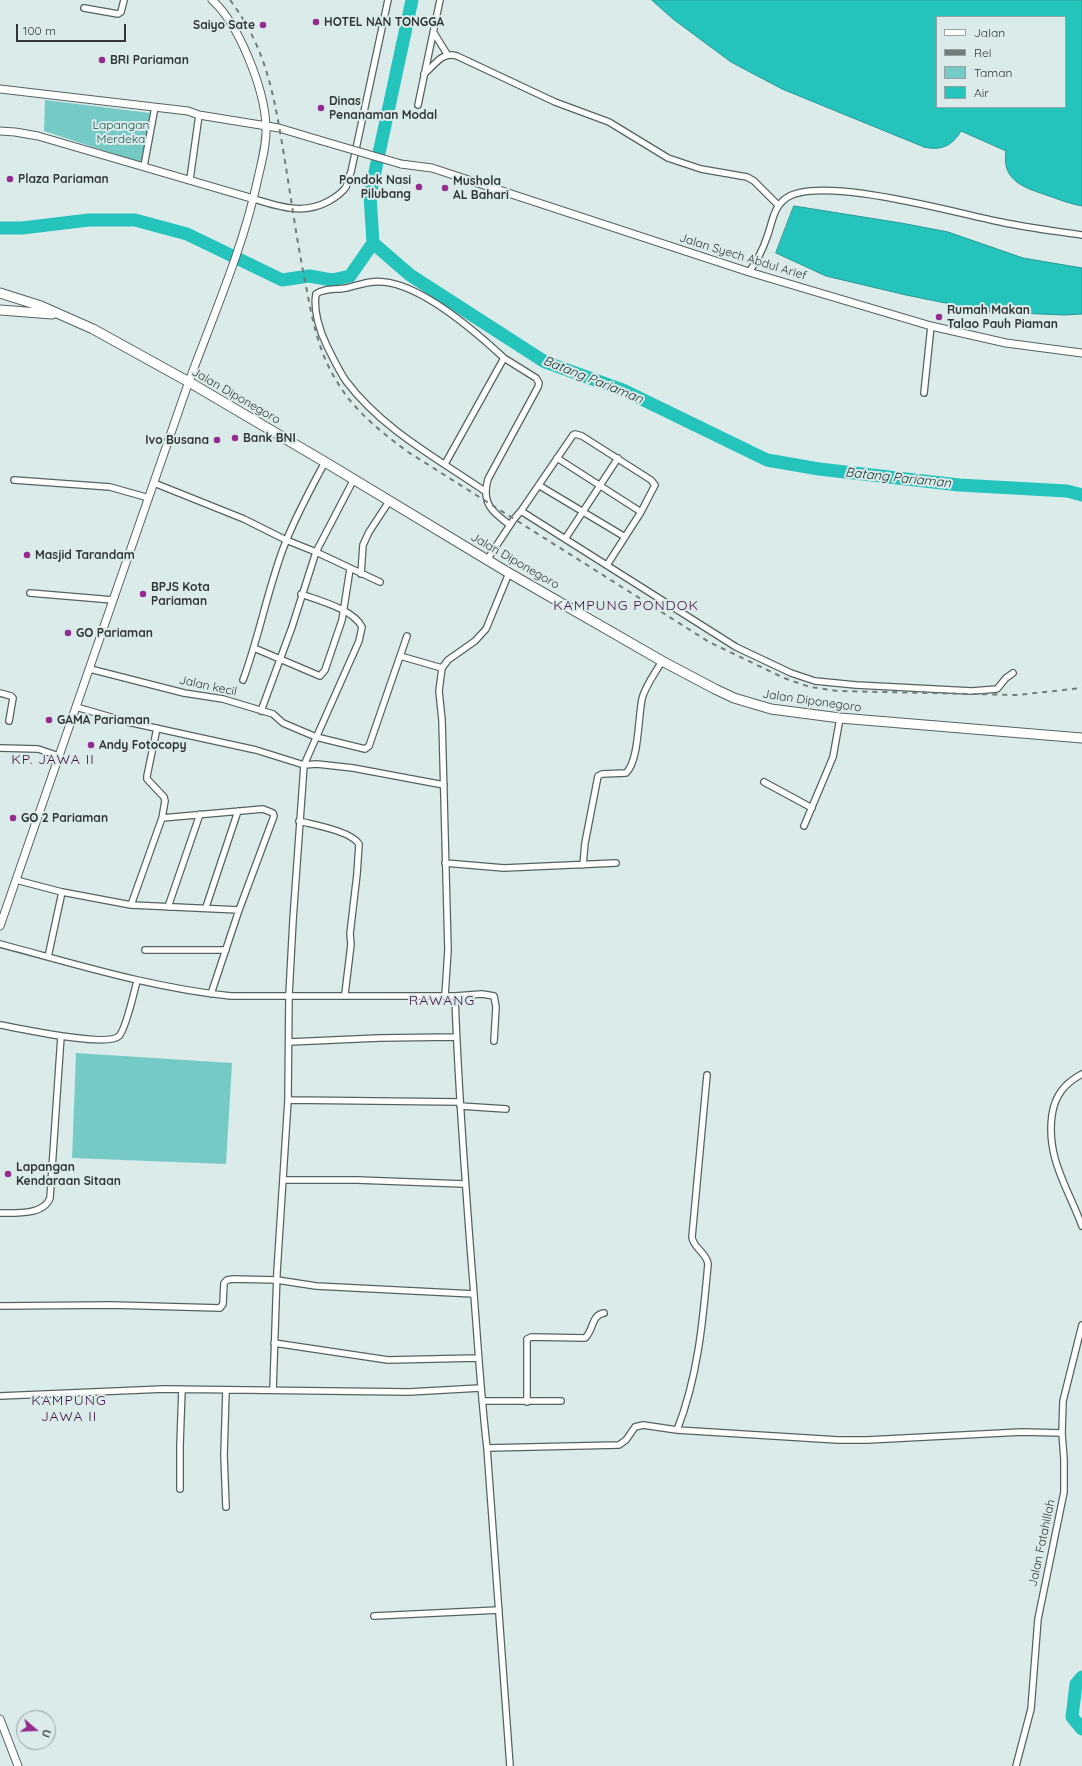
<!DOCTYPE html>
<style>
body{margin:0}
#map{position:relative;width:1082px;height:1766px;overflow:hidden;background:#daebea;font-family:Quicksand,sans-serif}
canvas{display:block}
.legend{position:absolute;left:936px;top:16px;width:130px;height:92px;box-sizing:border-box;background:#daebea;border:1px solid #96a3a2;margin:0;padding:5px 7px;list-style:none;font-size:12px;color:#303736}
.legend li{display:flex;align-items:center;gap:8px;height:20px}
.legend b{width:20px;border:1px solid #96a3a2}
.north{position:absolute;left:16px;top:1710px;width:40px;height:40px;box-sizing:border-box;background:#daebea;border:1px solid #96a3a2;border-radius:50%;rotate:109deg;font-size:11px;font-weight:700;line-height:16px;text-align:center;color:#303736}
.north::after{content:'';display:block;margin:auto;width:14px;height:18px;background:#952b8e;clip-path:polygon(50% 0,100% 100%,50% 72%,0 100%)}
.scale{position:absolute;left:16px;top:24px;width:110px;height:18px;box-sizing:border-box;border:2px solid #303736;border-top:0;padding-left:5px;font-size:12px;line-height:14px;white-space:nowrap;color:#303736;-webkit-text-stroke:3px #daebea;paint-order:stroke}
</style>
<div id="map">
<canvas width="1082" height="1766"></canvas>
<ul class="legend">
<li><b style="height:5px;background:#fff"></b>Jalan</li>
<li><b style="height:5px;background:#717c7b"></b>Rel</li>
<li><b style="height:11px;background:#76cac5"></b>Taman</li>
<li><b style="height:11px;background:#24c3bc"></b>Air</li>
</ul>
<div class="north">U</div>
<div class="scale">100 m</div>
</div>
<script>
const c = document.querySelector('canvas').getContext('2d');
c.lineJoin = 'round';
function fillPath(path, color) { c.fillStyle = color; c.fill(path, 'evenodd'); }
function strokePath(path, color, width, dash) { c.strokeStyle = color; c.lineWidth = width; c.lineCap = dash ? 'butt' : 'round'; c.setLineDash(dash || []); c.stroke(path); }
function drawText(font, color, halo, rows, align = 'center') {
  c.font = font + ' Quicksand,sans-serif'; c.lineWidth = 4; c.setLineDash([]); c.textBaseline = 'middle'; c.strokeStyle = halo; c.fillStyle = color; for (const [text, x, y, turn = 0] of rows) {
    c.save(); c.translate(x, y); c.rotate((+turn || 0) * Math.PI / 180); c.textAlign = isNaN(turn) ? turn : align; if (halo) c.strokeText(text, 0, 0); c.fillText(text, 0, 0); c.restore();
  }
}
fillPath(new Path2D(`
 M 45,100 L 150,113 L 142,163 L 44,131 Z
 M 76,1053 L 232,1063 L 226,1164 L 72,1158 Z`), '#76cac5');
const water = new Path2D(`
 M 652,0 L 1082,0 L 1082,206 C 1071,204 1060,200 1049,196 C 1026,188 1001,182 1006,151 L 961,131 C 952,146 941,151 924,147 L 782,89 L 731,62 L 673,19 ZM 937,17 L 1065,17 L 1065,107 L 937,107 Z
 M 794,206 L 901,223 L 948,232 L 1023,258 L 1082,268 L 1082,314 L 1065,315 L 990,312 L 906,295 L 826,276 L 776,253 Z`);
fillPath(water, '#24c3bc');
strokePath(water, '#289994', 1);
strokePath(new Path2D(`
 M 412,0 L 370,195 L 373,243 L 410,275 L 545,362 L 623,390 L 767,460 L 819,469 L 959,485 L 1067,491 L 1082,495
 M 0,228 L 22,228 L 89,220 L 135,220 L 187,234 L 282,280 L 309,276 L 332,280 L 350,276 L 373,243
 M 1082,1677 L 1076,1684 L 1072,1717 L 1082,1729`), '#24c3bc', 13);
const minor = new Path2D(`
 M 84,8 L 118,14 L 121,12 L 124,0
 M 434,33 L 447,54
 M 424,74 C 435,65 442,51 457,56 L 555,102 L 609,122 L 668,158 L 701,169 L 747,177 L 754,181 L 778,205
 M 418,105 L 440,0
 M 144,166 L 155,107
 M 190,179 L 199,115
 M 254,199 C 280,207 304,215 329,201 C 336,197 342,193 346,187 C 348,182 349,176 351,172 L 388,0
 M 749,272 C 757,261 763,249 767,237 C 772,224 773,208 785,199 C 817,173 959,214 1001,222 C 1028,228 1055,231 1082,235
 M 924,393 L 931,326
 M 557,458 L 641,512
 M 445,464 L 504,358 L 536,378 L 539,383 L 538,387 L 488,479 C 481,503 492,512 510,525
 M 14,480 L 110,487 L 149,498
 M 154,483 L 244,519 L 286,540 L 316,552 L 380,582
 M 540,486 L 625,537
 M 486,492 C 437,458 383,430 346,381 C 339,371 333,358 327,346 C 320,332 313,310 316,294 C 324,288 336,290 346,288 C 358,285 371,280 384,282 C 423,286 476,332 504,358
 M 521,511 L 573,435 L 575,434 L 582,436 L 651,480 L 655,485 L 641,512 L 607,565
 M 565,539 L 618,458
 M 487,560 L 514,519 L 521,511 L 736,647 L 791,673 L 815,681 L 856,685 L 972,691 L 997,689 L 1006,678 L 1013,673
 M 509,573 L 486,629 L 475,641 L 448,660 L 442,668 L 439,691 L 442,720 L 448,950 L 445,996 L 455,996 C 458,1087 465,1179 472,1270 C 477,1329 480,1388 487,1448 L 619,1445 L 626,1440 L 635,1427 L 643,1425 L 677,1430 L 838,1440 L 867,1440 L 1022,1432 L 1062,1433
 M 361,574 L 363,545 L 369,532 L 390,500
 M 30,593 L 113,600
 M 301,594 C 320,601 353,609 362,627 L 359,641 L 304,765 L 317,764 L 353,768 L 444,785
 M 254,648 L 320,676 L 325,670 L 342,620 L 350,569
 M 400,656 L 442,668
 M 90,669 L 184,693 L 223,699 L 273,714 L 283,723 L 316,737 L 365,749 L 369,746 L 407,636
 M 243,680 C 259,637 267,592 283,549 C 294,519 310,490 325,462
 M 0,693 L 11,696 L 13,698 L 9,721
 M 76,707 L 128,722 L 256,750 L 304,765 L 293,920 L 289,995 L 288,1100 L 277,1272 L 273,1390
 M 261,711 L 292,627 L 316,552 L 354,479
 M 157,728 L 147,776 L 147,779 L 164,797 L 165,801 L 162,818
 M 0,748 L 38,749 L 59,756
 M 764,782 L 812,808
 M 299,821 C 314,825 351,831 359,844 L 357,874 L 350,934 L 351,944 L 345,994
 M 804,826 L 833,757 L 840,718
 M 445,863 L 504,868 L 616,863
 M 583,865 L 585,843 L 598,776 L 602,774 L 626,773 C 639,761 638,718 642,699 C 645,686 656,672 662,661
 M 16,880 L 62,892
 M 168,907 L 200,814
 M 206,907 L 238,811
 M 0,944 C 76,964 152,988 231,996 L 445,996
 M 145,950 L 226,950
 M 48,957 L 62,892 L 131,905
 M 211,994 L 239,910 L 274,816 L 273,813 L 263,809 L 162,818 L 131,905 L 239,910
 M 455,996 L 482,994 L 494,996 L 496,1007 L 494,1041
 M 0,1025 C 18,1028 107,1048 119,1036 C 126,1029 134,992 137,981
 M 289,1042 L 379,1038 L 456,1037
 M 1082,1074 C 1065,1083 1055,1095 1052,1115 C 1046,1158 1068,1188 1082,1226
 M 288,1100 L 460,1102
 M 460,1106 L 506,1109
 M 283,1180 L 357,1180 L 464,1184
 M 0,1213 C 16,1213 44,1215 50,1198 L 61,1036
 M 0,1306 L 111,1305 L 220,1308 L 223,1304 L 224,1283 L 227,1280 L 233,1279 L 277,1280 L 316,1286 L 474,1294
 M 274,1343 L 388,1360 L 478,1358
 M 0,1396 L 164,1389 L 409,1392 L 480,1388
 M 482,1401 L 561,1401
 M 527,1402 L 527,1339 L 531,1337 L 585,1338 C 594,1330 591,1315 604,1313
 M 677,1430 C 698,1377 703,1320 708,1264 C 707,1253 693,1248 692,1237 L 707,1075
 M 487,1448 L 510,1766
 M 180,1489 L 180,1445 L 182,1389
 M 226,1507 L 224,1455 L 226,1390
 M 374,1616 L 499,1610
 M 1016,1766 L 1031,1709 L 1038,1619 L 1064,1492 L 1064,1459 L 1062,1433 L 1063,1401 L 1082,1325`);
const tertiary = new Path2D(`
 M 0,89 L 188,111 L 199,115 L 279,128 L 319,140
 M 0,131 L 15,132 L 38,136 L 254,199
 M 401,164 L 432,168 L 749,272 L 931,326 L 1006,343 L 1082,353
 M 0,926 C 63,745 125,564 188,384 C 213,316 243,249 258,178 C 262,161 267,142 266,125 C 264,88 239,24 212,0
 M 0,1719 L 18,1766`);
const primary = new Path2D(`
 M 0,293 L 41,306 L 93,329 L 189,382 L 325,462 L 509,573 L 662,661 L 715,689 L 734,698 L 771,709 L 840,718 L 1082,738
 M 0,310 L 52,314`);
strokePath(minor, '#546362', 8);
strokePath(tertiary, '#546362', 9);
strokePath(primary, '#546362', 11);
strokePath(minor, '#fff', 5.5);
strokePath(tertiary, '#fff', 7);
strokePath(primary, '#fff', 9);
strokePath(new Path2D(`
 M 230,0 C 267,49 274,96 284,155 C 291,198 297,242 306,286 C 312,318 318,351 336,380 C 353,410 381,432 408,452 L 709,642 L 784,678 L 810,687 L 838,691 L 1017,695 L 1082,688`), '#717c7b', 2, [5, 5]);
const tertiaryBridge = new Path2D(`
 M 319,140 L 401,164`);
strokePath(tertiaryBridge, '#546362', 9, []);
strokePath(tertiaryBridge, '#fff', 7);
for (const [x, y, r, color] of [
 [316,22,4,"#952b8e"],
 [263,25,4,"#952b8e"],
 [102,60,4,"#952b8e"],
 [321,108,4,"#952b8e"],
 [10,179,4,"#952b8e"],
 [419,187,4,"#952b8e"],
 [445,188,4,"#952b8e"],
 [939,317,4,"#952b8e"],
 [235,438,4,"#952b8e"],
 [217,440,4,"#952b8e"],
 [27,555,4,"#952b8e"],
 [143,594,4,"#952b8e"],
 [68,633,4,"#952b8e"],
 [49,720,4,"#952b8e"],
 [91,745,4,"#952b8e"],
 [13,818,4,"#952b8e"],
 [8,1174,4,"#952b8e"]
]) { const dot = new Path2D(); dot.arc(x, y, r, 0, 2 * Math.PI); c.fillStyle = color; c.fill(dot); strokePath(dot, '#daebea', 1.5); }
drawText('bold 12px', '#303736', '#daebea', [
 ["HOTEL NAN TONGGA",324,22],
 ["Saiyo Sate",255,25,"right"],
 ["BRI Pariaman",110,60],
 ["Dinas",329,101],
 ["Penanaman Modal",329,115],
 ["Plaza Pariaman",18,179],
 ["Pondok Nasi",411,180,"right"],
 ["Pilubang",411,194,"right"],
 ["Mushola",453,181],
 ["AL Bahari",453,195],
 ["Rumah Makan",947,310],
 ["Talao Pauh Piaman",947,324],
 ["Bank BNI",243,438],
 ["Ivo Busana",209,440,"right"],
 ["Masjid Tarandam",35,555],
 ["BPJS Kota",151,587],
 ["Pariaman",151,601],
 ["GO Pariaman",76,633],
 ["GAMA Pariaman",57,720],
 ["Andy Fotocopy",99,745],
 ["GO 2 Pariaman",21,818],
 ["Lapangan",16,1167],
 ["Kendaraan Sitaan",16,1181]
], 'left');
drawText('12px', '#175451', '#daebea', [
 ["Lapangan",121,125],
 ["Merdeka",121,139]
]);
drawText('12px', '#303736', '#daebea', [
 ["Jalan Syech Abdul Arief",743,257,17],
 ["Jalan Diponegoro",236,396,30],
 ["Jalan Diponegoro",515,561,30],
 ["Jalan kecil",208,686,12],
 ["Jalan Diponegoro",812,701,8],
 ["Jalan Fatahillah",1042,1543,-78]
]);
drawText('italic 13px', '#172f2e', '#daebea', [
 ["Batang Pariaman",593,380,22],
 ["Batang Pariaman",898,478,6]
]);
c.letterSpacing = '1px';
drawText('14px', '#471544', '#daebea', [
 ["KAMPUNG PONDOK",626,606],
 ["KP. JAWA II",53,760],
 ["RAWANG",442,1001],
 ["KAMPUNG",69,1401],
 ["JAWA II",69,1417]
]);
c.letterSpacing = '0px';
</script>
